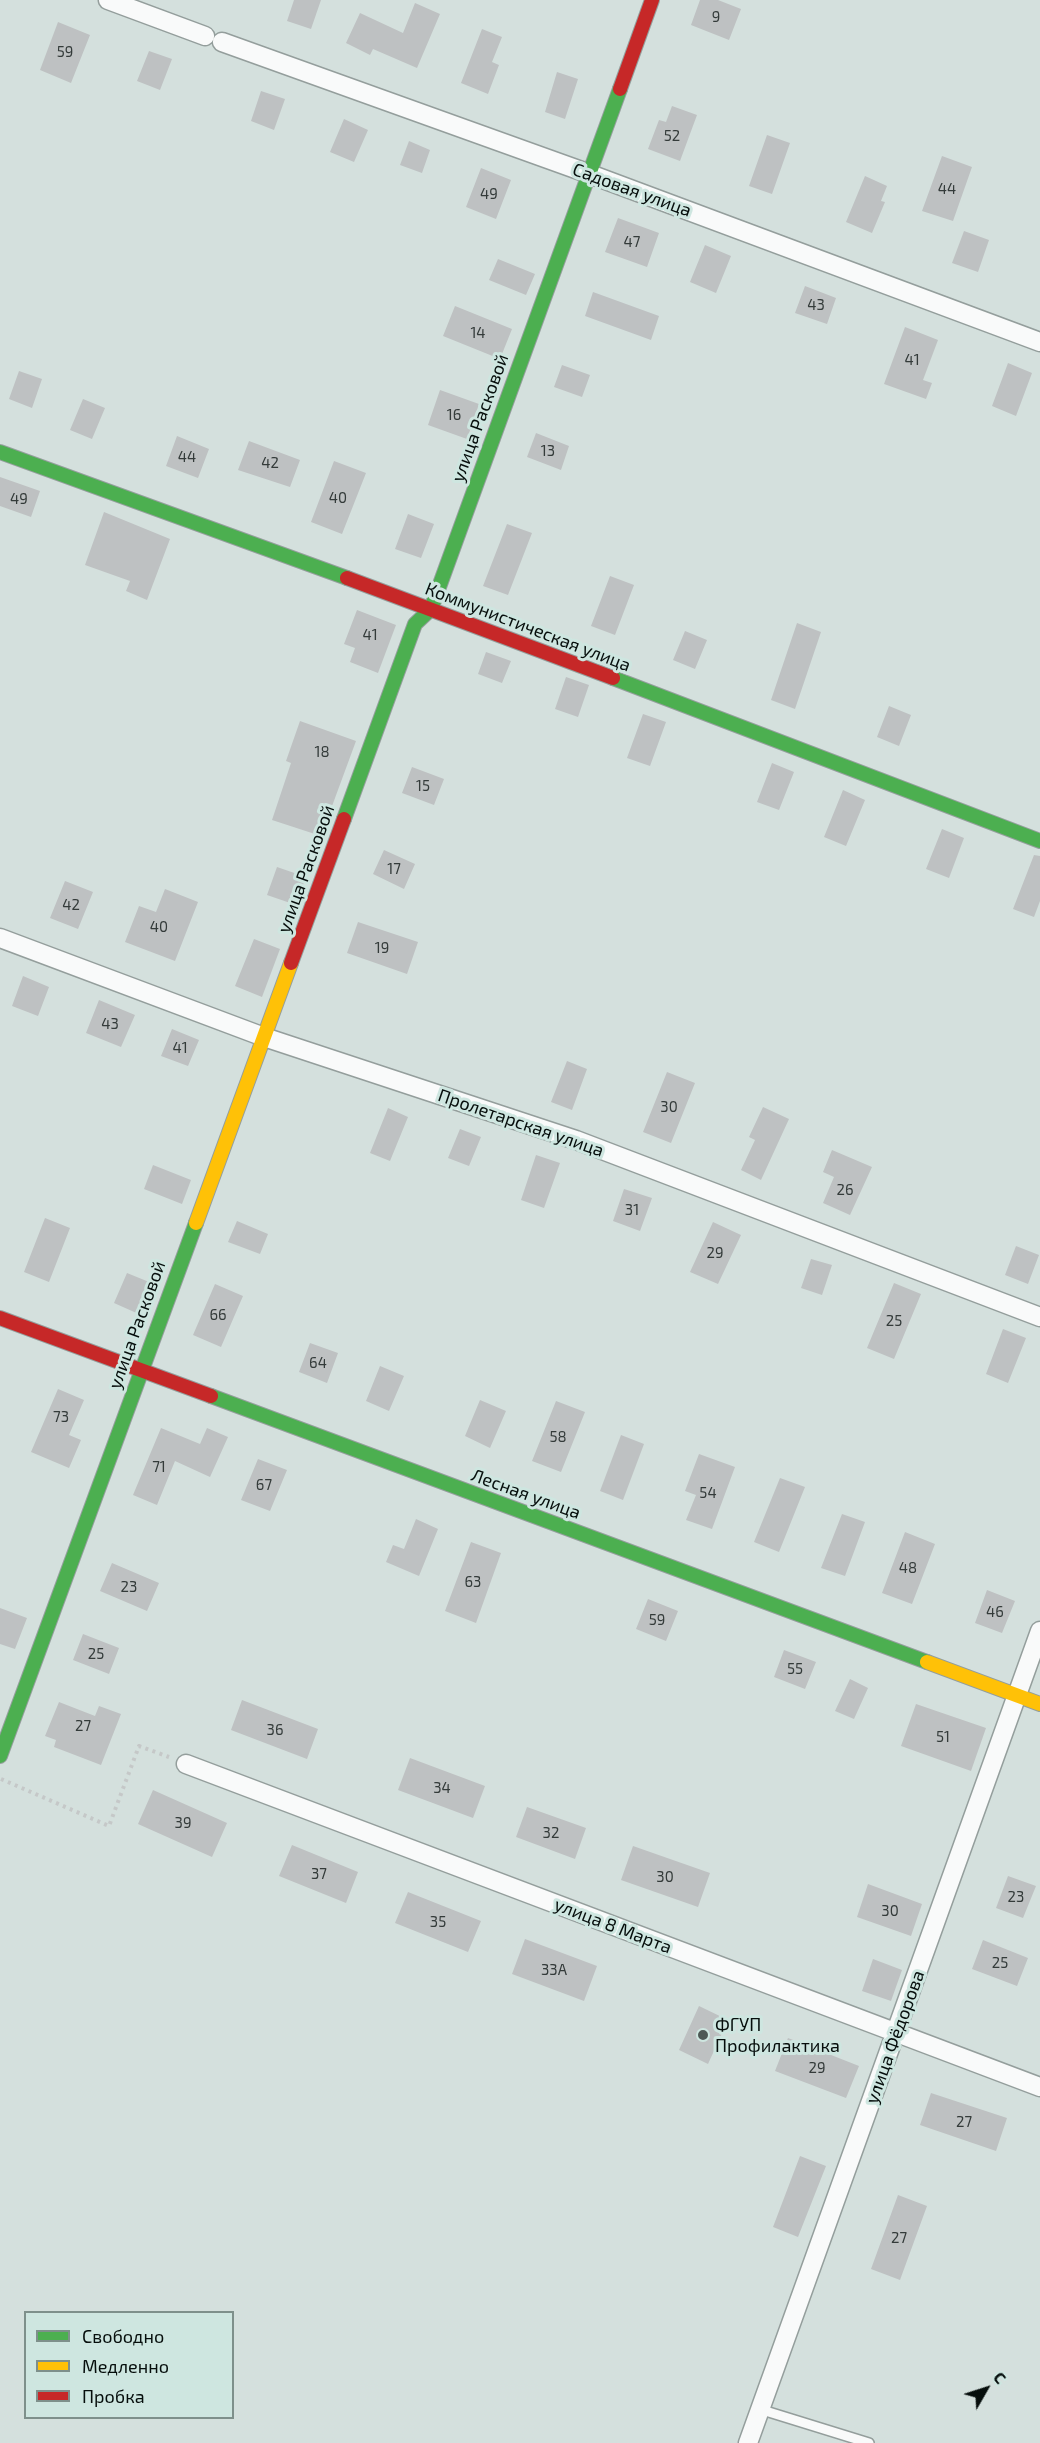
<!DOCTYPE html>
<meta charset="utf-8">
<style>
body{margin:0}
#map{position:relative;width:1040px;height:2443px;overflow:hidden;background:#d4e0dd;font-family:"Exo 2",sans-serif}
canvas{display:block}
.legend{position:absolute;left:24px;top:2311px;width:210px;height:108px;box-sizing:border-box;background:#cee6e0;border:2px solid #7e908b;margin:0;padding:8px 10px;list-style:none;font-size:18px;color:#060e0c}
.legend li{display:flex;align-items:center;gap:12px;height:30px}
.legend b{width:30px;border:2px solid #7e908b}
.north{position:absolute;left:956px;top:2359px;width:60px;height:60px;-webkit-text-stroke:4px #cee6e0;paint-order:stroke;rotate:51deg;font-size:16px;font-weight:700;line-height:24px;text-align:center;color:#060e0c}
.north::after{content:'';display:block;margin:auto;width:21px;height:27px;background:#060e0c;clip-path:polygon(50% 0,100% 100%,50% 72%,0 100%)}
</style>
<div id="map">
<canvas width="1040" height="2443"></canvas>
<ul class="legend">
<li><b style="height:8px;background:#4caf50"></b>Свободно</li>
<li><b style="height:8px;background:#ffc107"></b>Медленно</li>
<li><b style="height:8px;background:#c62828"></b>Пробка</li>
</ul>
<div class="north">С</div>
</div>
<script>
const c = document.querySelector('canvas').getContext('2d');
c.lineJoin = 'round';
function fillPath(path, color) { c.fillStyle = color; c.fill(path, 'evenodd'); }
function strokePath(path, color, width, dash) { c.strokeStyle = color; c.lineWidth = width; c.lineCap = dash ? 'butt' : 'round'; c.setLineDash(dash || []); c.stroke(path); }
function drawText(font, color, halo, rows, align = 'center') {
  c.font = font + ' "Exo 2",sans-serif'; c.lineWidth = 6; c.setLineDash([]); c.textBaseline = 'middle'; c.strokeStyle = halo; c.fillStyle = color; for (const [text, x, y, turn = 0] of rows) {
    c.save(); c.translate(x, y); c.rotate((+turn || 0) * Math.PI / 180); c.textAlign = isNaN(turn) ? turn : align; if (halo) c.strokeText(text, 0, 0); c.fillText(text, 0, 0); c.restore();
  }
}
fillPath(new Path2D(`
 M 294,0 L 321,0 L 311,29 L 287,21 Z
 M 700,0 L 718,0 L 741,9 L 729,40 L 691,25 Z
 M 415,3 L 440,14 L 417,68 L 373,49 L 370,55 L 346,43 L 360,13 L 403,33 Z
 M 58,22 L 90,35 L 71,83 L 40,70 Z
 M 482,29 L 502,37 L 492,62 L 499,65 L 488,94 L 461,83 Z
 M 149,51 L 172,59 L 160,90 L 137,81 Z
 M 557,72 L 578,79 L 565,119 L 545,112 Z
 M 261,91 L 285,99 L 274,130 L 251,121 Z
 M 672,106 L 697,115 L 680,161 L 648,149 L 659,120 L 666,122 Z
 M 344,119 L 368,130 L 354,162 L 330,152 Z
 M 767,135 L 790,143 L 772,194 L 749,186 Z
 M 409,141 L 430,150 L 422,173 L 400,165 Z
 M 942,156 L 972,167 L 953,221 L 922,211 Z
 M 481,168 L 511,180 L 496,219 L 466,207 Z
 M 865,176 L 887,186 L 881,201 L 885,202 L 872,233 L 846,222 Z
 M 618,218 L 659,233 L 647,267 L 605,252 Z
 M 964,231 L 989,240 L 978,272 L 952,263 Z
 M 705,245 L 731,256 L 716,293 L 690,282 Z
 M 498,259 L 535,274 L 526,295 L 489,280 Z
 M 805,286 L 836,298 L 827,324 L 795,313 Z
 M 593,292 L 659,316 L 651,340 L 585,316 Z
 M 455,306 L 512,329 L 500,359 L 443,336 Z
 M 905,327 L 938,340 L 923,380 L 932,383 L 926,399 L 884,384 Z
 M 1008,363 L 1032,373 L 1016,416 L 992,406 Z
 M 562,365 L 590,375 L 582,397 L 554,387 Z
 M 19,371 L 42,379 L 32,408 L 9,399 Z
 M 440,390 L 479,404 L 467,439 L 428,425 Z
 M 83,399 L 105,408 L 92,439 L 70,430 Z
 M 536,433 L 569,446 L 561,470 L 527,457 Z
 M 177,436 L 209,449 L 198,478 L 166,466 Z
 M 249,441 L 300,460 L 290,487 L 238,470 Z
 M 334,461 L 366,473 L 342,534 L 311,522 Z
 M 0,477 L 40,491 L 31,517 L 0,506 Z
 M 104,512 L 170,539 L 147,600 L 126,591 L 130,581 L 85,565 Z
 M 408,514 L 434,524 L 421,558 L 395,549 Z
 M 507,524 L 532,533 L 508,595 L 483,586 Z
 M 610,576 L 634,585 L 615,635 L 591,626 Z
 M 357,610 L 396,625 L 378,673 L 350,662 L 355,648 L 344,644 Z
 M 797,623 L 821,632 L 795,709 L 771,700 Z
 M 685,631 L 707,640 L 695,669 L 673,660 Z
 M 486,652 L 511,661 L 502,683 L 478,674 Z
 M 566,677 L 589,685 L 578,717 L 555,709 Z
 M 889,706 L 911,715 L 899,746 L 877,737 Z
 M 643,714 L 666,722 L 650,766 L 627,758 Z
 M 300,721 L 356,741 L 321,836 L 272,820 L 291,763 L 286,761 Z
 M 772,763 L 794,772 L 779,810 L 757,802 Z
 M 412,767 L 444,779 L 434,805 L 402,793 Z
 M 843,790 L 865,800 L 846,846 L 824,837 Z
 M 942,829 L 964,838 L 949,878 L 926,869 Z
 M 384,850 L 415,864 L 404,889 L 373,874 Z
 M 1034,855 L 1040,856 L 1040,901 L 1034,917 L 1013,909 Z
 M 277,867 L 306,877 L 296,905 L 267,895 Z
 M 65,881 L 93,892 L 78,929 L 50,918 Z
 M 165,889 L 198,902 L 175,961 L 125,942 L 139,906 L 156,912 Z
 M 358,922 L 418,942 L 407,974 L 347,953 Z
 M 254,939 L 280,949 L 262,997 L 235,986 Z
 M 23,976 L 49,987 L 38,1016 L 12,1006 Z
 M 99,1000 L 135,1015 L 121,1047 L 86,1033 Z
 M 172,1029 L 199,1040 L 188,1066 L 161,1056 Z
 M 567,1061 L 587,1069 L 572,1110 L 551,1102 Z
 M 667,1072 L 695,1083 L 671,1143 L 643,1132 Z
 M 763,1107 L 789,1119 L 761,1180 L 741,1170 L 755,1140 L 749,1137 Z
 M 388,1108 L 408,1117 L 390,1161 L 370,1153 Z
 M 460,1129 L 481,1137 L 469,1166 L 448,1158 Z
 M 832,1150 L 872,1167 L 850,1215 L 823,1203 L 834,1177 L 823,1172 Z
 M 536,1155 L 560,1163 L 544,1208 L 521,1200 Z
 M 153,1165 L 191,1180 L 182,1204 L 144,1189 Z
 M 624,1189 L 652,1198 L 640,1231 L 613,1221 Z
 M 45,1218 L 70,1228 L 49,1282 L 24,1272 Z
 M 237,1221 L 268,1234 L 260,1254 L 228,1242 Z
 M 713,1222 L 741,1235 L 718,1284 L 690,1272 Z
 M 1016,1246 L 1039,1255 L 1028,1284 L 1005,1275 Z
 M 811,1259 L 832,1265 L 822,1295 L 801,1288 Z
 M 127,1273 L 154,1284 L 141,1315 L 114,1303 Z
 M 894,1283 L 921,1294 L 894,1359 L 867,1348 Z
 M 215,1284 L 243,1296 L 221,1347 L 193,1335 Z
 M 1003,1329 L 1026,1338 L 1008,1383 L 986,1374 Z
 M 310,1343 L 338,1353 L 327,1383 L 299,1372 Z
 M 380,1366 L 404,1376 L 389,1411 L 366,1401 Z
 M 58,1389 L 84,1400 L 69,1435 L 81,1440 L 69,1468 L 31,1452 Z
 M 480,1400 L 506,1411 L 490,1448 L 465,1436 Z
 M 556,1401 L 585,1412 L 561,1472 L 532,1461 Z
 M 161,1428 L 200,1444 L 207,1428 L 228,1437 L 210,1477 L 175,1461 L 157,1505 L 133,1495 Z
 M 621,1435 L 644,1444 L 623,1500 L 600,1491 Z
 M 699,1454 L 735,1467 L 712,1529 L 686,1520 L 696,1495 L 685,1491 Z
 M 258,1459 L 287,1470 L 270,1511 L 241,1500 Z
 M 780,1478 L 805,1487 L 779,1552 L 754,1542 Z
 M 842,1514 L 865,1522 L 845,1576 L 821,1568 Z
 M 416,1519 L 438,1529 L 419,1576 L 386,1562 L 393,1545 L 404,1549 Z
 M 905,1532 L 935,1544 L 912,1604 L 882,1593 Z
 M 471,1542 L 501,1553 L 476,1623 L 445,1611 Z
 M 112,1563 L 159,1583 L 147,1611 L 100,1591 Z
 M 987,1590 L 1015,1601 L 1002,1633 L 975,1623 Z
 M 648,1599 L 678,1611 L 666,1641 L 636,1629 Z
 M 0,1608 L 27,1618 L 15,1649 L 0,1644 Z
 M 83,1634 L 119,1648 L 109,1674 L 73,1660 Z
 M 784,1650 L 816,1662 L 805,1689 L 774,1677 Z
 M 850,1679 L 868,1688 L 854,1719 L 835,1711 Z
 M 242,1700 L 318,1729 L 307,1759 L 231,1730 Z
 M 59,1702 L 95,1716 L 99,1706 L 121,1714 L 101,1765 L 54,1747 L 56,1740 L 45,1736 Z
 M 916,1704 L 986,1728 L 971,1771 L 901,1746 Z
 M 410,1758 L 485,1786 L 473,1818 L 398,1790 Z
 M 153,1790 L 227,1823 L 212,1857 L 138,1824 Z
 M 527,1807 L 586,1828 L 575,1859 L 516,1837 Z
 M 292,1845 L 358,1872 L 346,1903 L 279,1876 Z
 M 633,1846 L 710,1873 L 698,1907 L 621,1880 Z
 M 1008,1876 L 1036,1886 L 1023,1918 L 996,1908 Z
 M 868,1884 L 922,1904 L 911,1936 L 857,1917 Z
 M 408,1892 L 481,1921 L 468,1952 L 395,1923 Z
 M 525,1939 L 597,1966 L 584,2001 L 512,1974 Z
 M 983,1940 L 1028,1958 L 1017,1986 L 972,1969 Z
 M 873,1959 L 902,1970 L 891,2001 L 862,1991 Z
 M 699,2006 L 728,2020 L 708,2064 L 679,2050 Z
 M 788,2038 L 859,2066 L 846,2098 L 775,2071 Z
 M 931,2093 L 1007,2118 L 996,2151 L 920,2125 Z
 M 800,2156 L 826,2166 L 798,2237 L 773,2227 Z
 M 898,2195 L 927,2206 L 900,2280 L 871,2269 Z`), '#bec1c2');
const lane = new Path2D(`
 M 759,2409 L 869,2443`);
const street = new Path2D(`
 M 108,0 L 205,36
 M 222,42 L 587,173 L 1040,342
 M 0,938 L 264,1037 L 576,1140 L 1040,1317
 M 186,1764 L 1040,2087
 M 748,2443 L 1040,1631`);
const fast = new Path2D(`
 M 0,452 L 347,578
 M 613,678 L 1040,841
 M 344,819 L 415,624 L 431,609 L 620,89
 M 211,1396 L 927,1662
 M 0,1756 L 196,1223`);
const slow = new Path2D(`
 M 196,1223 L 291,963
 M 927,1662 L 1040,1704`);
const jam = new Path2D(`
 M 620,89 L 652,0
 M 347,578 L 613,678
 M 291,963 L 344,819
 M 0,1318 L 211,1396`);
strokePath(lane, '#949e9c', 12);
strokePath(street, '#949e9c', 21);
strokePath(fast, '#949e9c', 16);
strokePath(slow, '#949e9c', 16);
strokePath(jam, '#949e9c', 16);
strokePath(new Path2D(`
 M 1,1779 L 109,1826 L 139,1746 L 169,1757`), '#c5c8c8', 4, [3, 4.5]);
strokePath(lane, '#f9fafa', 9);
strokePath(street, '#f9fafa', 18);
strokePath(fast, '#4caf50', 14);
strokePath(slow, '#ffc107', 14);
strokePath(jam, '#c62828', 14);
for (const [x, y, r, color] of [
 [703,2035,6,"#4e5855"]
]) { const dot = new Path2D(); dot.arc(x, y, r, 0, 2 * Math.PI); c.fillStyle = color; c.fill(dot); strokePath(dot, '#cee6e0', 2); }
drawText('15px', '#343b3a', null, [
 ["9",716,17],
 ["59",65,52],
 ["52",672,136],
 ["44",947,189],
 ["49",489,194],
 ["47",632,242],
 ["43",816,305],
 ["14",478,333],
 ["41",912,360],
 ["16",454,415],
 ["13",548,451],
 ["44",187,457],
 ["42",270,463],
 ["40",338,498],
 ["49",19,499],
 ["41",370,635],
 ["18",322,752],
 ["15",423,786],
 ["17",394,869],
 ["42",71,905],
 ["40",159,927],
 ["19",382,948],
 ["43",110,1024],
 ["41",180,1048],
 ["30",669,1107],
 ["26",845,1190],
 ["31",632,1210],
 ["29",715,1253],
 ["66",218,1315],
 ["25",894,1321],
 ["64",318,1363],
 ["73",61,1417],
 ["58",558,1437],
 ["71",159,1467],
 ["67",264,1485],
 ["54",708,1493],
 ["48",908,1568],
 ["63",473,1582],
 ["23",129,1587],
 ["46",995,1612],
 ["59",657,1620],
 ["25",96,1654],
 ["55",795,1669],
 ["27",83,1726],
 ["36",275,1730],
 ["51",943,1737],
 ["34",442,1788],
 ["39",183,1823],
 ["32",551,1833],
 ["37",319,1874],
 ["30",665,1877],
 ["23",1016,1897],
 ["30",890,1911],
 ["35",438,1922],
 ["25",1000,1963],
 ["33А",554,1970],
 ["29",817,2068],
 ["27",964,2122],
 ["27",899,2238]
]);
drawText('18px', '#060e0c', '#cee6e0', [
 ["Садовая улица",632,190,20],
 ["улица Расковой",480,418,-70],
 ["Коммунистическая улица",528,627,21],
 ["улица Расковой",306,869,-70],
 ["Пролетарская улица",521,1123,19],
 ["улица Расковой",137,1325,-70],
 ["Лесная улица",526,1494,20],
 ["улица 8 Марта",613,1926,21],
 ["улица Фёдорова",895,2037,-70]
]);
drawText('18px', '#060e0c', '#cee6e0', [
 ["ФГУП",715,2025],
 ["Профилактика",715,2046]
], 'left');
</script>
